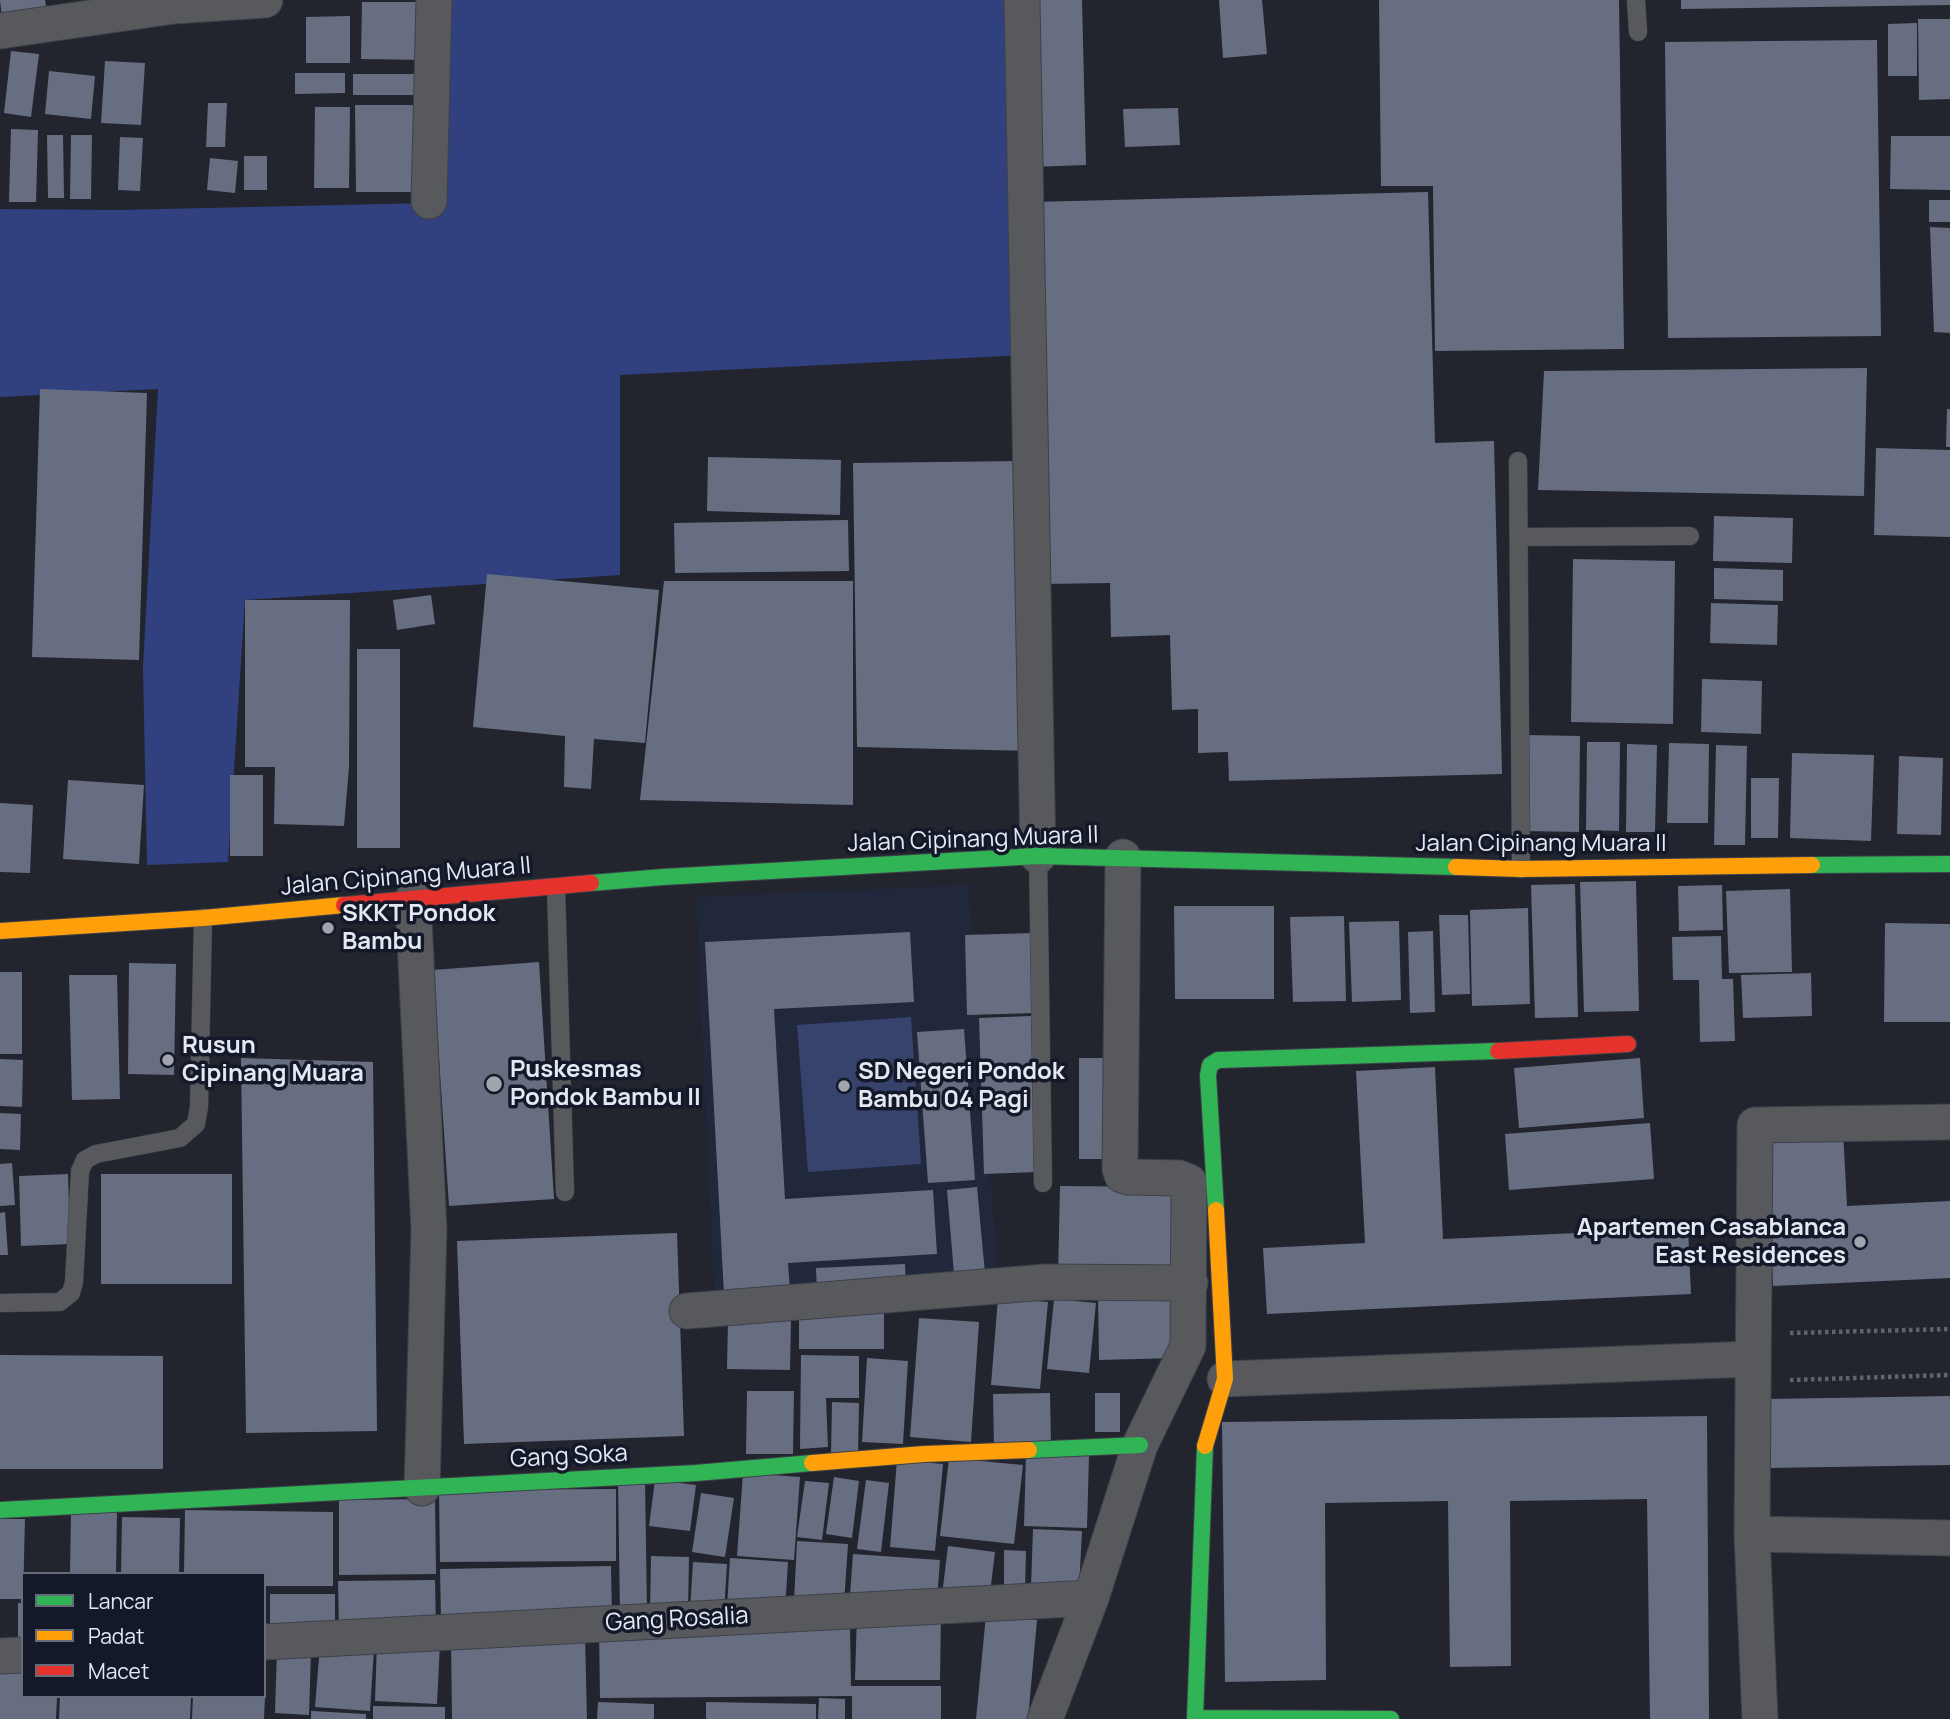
<!DOCTYPE html>
<style>
body{margin:0}
#map{position:relative;width:1950px;height:1719px;overflow:hidden;background:#22252e;font-family:Manrope,sans-serif}
canvas{display:block}
.legend{position:absolute;left:21px;top:1572px;width:245px;height:126px;box-sizing:border-box;background:#141929;border:2px solid #676c7a;margin:0;padding:9px 12px;list-style:none;font-size:21px;color:#e3e8f3}
.legend li{display:flex;align-items:center;gap:14px;height:35px}
.legend b{width:35px;border:2px solid #676c7a}
</style>
<div id="map">
<canvas width="1950" height="1719"></canvas>
<ul class="legend">
<li><b style="height:9px;background:#30b455"></b>Lancar</li>
<li><b style="height:9px;background:#ff9f0a"></b>Padat</li>
<li><b style="height:9px;background:#e5322d"></b>Macet</li>
</ul>
</div>
<script>
const c = document.querySelector('canvas').getContext('2d');
c.lineJoin = 'round';
function fillPath(path, color) { c.fillStyle = color; c.fill(path, 'evenodd'); }
function strokePath(path, color, width, dash) { c.strokeStyle = color; c.lineWidth = width; c.lineCap = dash ? 'butt' : 'round'; c.setLineDash(dash || []); c.stroke(path); }
function drawText(font, color, halo, rows, align = 'center') {
  c.font = font + ' Manrope,sans-serif'; c.lineWidth = 7; c.setLineDash([]); c.textBaseline = 'middle'; c.strokeStyle = halo; c.fillStyle = color; for (const [text, x, y, turn = 0] of rows) {
    c.save(); c.translate(x, y); c.rotate((+turn || 0) * Math.PI / 180); c.textAlign = isNaN(turn) ? turn : align; if (halo) c.strokeText(text, 0, 0); c.fillText(text, 0, 0); c.restore();
  }
}
fillPath(new Path2D(`
 M 968,885 L 998,1274 L 714,1290 L 696,897 Z`), '#21283c');
fillPath(new Path2D(`
 M 911,1017 L 921,1164 L 808,1172 L 797,1025 Z`), '#37436d');
fillPath(new Path2D(`
 M 437,0 L 1014,0 L 1026,355 L 620,375 L 620,575 L 245,600 L 228,862 L 147,865 L 143,667 L 158,389 L 0,397 L 0,209 L 118,210 L 430,203 Z`), '#314180');
fillPath(new Path2D(`
 M 0,0 L 45,0 L 47,13 L 2,18 Z
 M 1027,0 L 1082,0 L 1086,165 L 1031,167 Z
 M 1219,0 L 1262,0 L 1267,54 L 1223,58 Z
 M 1379,0 L 1619,0 L 1624,349 L 1435,351 L 1433,186 L 1381,186 Z
 M 1681,0 L 1950,0 L 1950,5 L 1681,9 Z
 M 362,2 L 431,2 L 430,60 L 361,59 Z
 M 350,16 L 350,63 L 306,63 L 306,17 Z
 M 1918,19 L 1950,19 L 1950,99 L 1919,100 Z
 M 1917,23 L 1917,76 L 1888,76 L 1888,24 Z
 M 1877,40 L 1881,336 L 1668,338 L 1665,42 Z
 M 11,51 L 39,54 L 31,117 L 4,113 Z
 M 105,61 L 145,63 L 141,125 L 101,123 Z
 M 49,71 L 95,76 L 91,119 L 45,114 Z
 M 295,73 L 345,73 L 345,93 L 295,94 Z
 M 353,74 L 421,74 L 421,95 L 353,95 Z
 M 208,103 L 227,103 L 225,147 L 206,147 Z
 M 355,105 L 426,105 L 427,192 L 356,192 Z
 M 315,107 L 350,107 L 349,188 L 314,188 Z
 M 1178,108 L 1180,145 L 1125,147 L 1123,109 Z
 M 11,129 L 38,130 L 36,202 L 9,202 Z
 M 47,135 L 63,135 L 64,198 L 48,198 Z
 M 71,135 L 92,135 L 91,199 L 70,199 Z
 M 1891,136 L 1950,136 L 1950,190 L 1890,189 Z
 M 120,137 L 143,138 L 140,191 L 118,190 Z
 M 244,156 L 267,156 L 267,190 L 244,190 Z
 M 210,158 L 238,161 L 235,193 L 207,190 Z
 M 1428,192 L 1435,443 L 1494,441 L 1502,774 L 1229,781 L 1228,752 L 1198,753 L 1198,709 L 1172,710 L 1170,635 L 1111,637 L 1110,583 L 1043,584 L 1033,202 Z
 M 1929,200 L 1950,200 L 1950,222 L 1929,222 Z
 M 1930,227 L 1950,228 L 1950,333 L 1934,332 Z
 M 1867,368 L 1864,496 L 1538,490 L 1544,371 Z
 M 40,389 L 147,393 L 139,660 L 32,657 Z
 M 1947,409 L 1950,409 L 1950,447 L 1946,447 Z
 M 1876,448 L 1950,450 L 1950,537 L 1874,535 Z
 M 708,457 L 841,460 L 840,515 L 707,511 Z
 M 1022,461 L 1032,751 L 857,747 L 853,463 Z
 M 1714,516 L 1793,518 L 1792,563 L 1713,561 Z
 M 848,520 L 849,571 L 675,573 L 674,523 Z
 M 1573,559 L 1675,561 L 1673,724 L 1571,722 Z
 M 1714,568 L 1783,570 L 1783,601 L 1714,599 Z
 M 487,574 L 659,590 L 645,743 L 594,739 L 591,789 L 564,787 L 565,736 L 473,727 Z
 M 664,581 L 853,581 L 853,805 L 640,800 Z
 M 431,595 L 435,624 L 397,630 L 393,600 Z
 M 245,600 L 350,600 L 349,767 L 344,826 L 274,824 L 275,767 L 245,767 Z
 M 1711,603 L 1778,605 L 1777,645 L 1710,643 Z
 M 357,649 L 400,649 L 400,848 L 357,848 Z
 M 1702,679 L 1762,681 L 1761,734 L 1701,732 Z
 M 1526,735 L 1580,736 L 1579,832 L 1525,831 Z
 M 1587,742 L 1620,742 L 1619,831 L 1586,830 Z
 M 1669,743 L 1709,744 L 1708,823 L 1667,823 Z
 M 1627,744 L 1657,745 L 1655,832 L 1626,832 Z
 M 1716,745 L 1747,746 L 1745,845 L 1714,845 Z
 M 1792,753 L 1874,755 L 1871,841 L 1790,838 Z
 M 1899,756 L 1943,758 L 1941,835 L 1897,834 Z
 M 230,775 L 263,775 L 263,856 L 230,856 Z
 M 1751,778 L 1779,778 L 1778,838 L 1751,838 Z
 M 68,780 L 144,785 L 139,864 L 63,859 Z
 M 0,803 L 33,805 L 30,873 L 0,872 Z
 M 1636,881 L 1639,1011 L 1584,1012 L 1580,882 Z
 M 1575,884 L 1578,1017 L 1535,1018 L 1531,885 Z
 M 1722,885 L 1723,930 L 1679,931 L 1678,886 Z
 M 1790,889 L 1792,972 L 1729,973 L 1726,891 Z
 M 1174,906 L 1274,906 L 1274,999 L 1175,999 Z
 M 1528,908 L 1530,1004 L 1472,1006 L 1470,910 Z
 M 1439,915 L 1468,915 L 1470,994 L 1442,995 Z
 M 1344,916 L 1346,1001 L 1293,1002 L 1290,917 Z
 M 1399,921 L 1401,1000 L 1352,1002 L 1349,922 Z
 M 1885,923 L 1950,924 L 1950,1022 L 1884,1022 Z
 M 1433,931 L 1435,1012 L 1410,1013 L 1408,932 Z
 M 910,932 L 914,1002 L 774,1009 L 785,1199 L 933,1190 L 937,1254 L 788,1263 L 790,1291 L 724,1294 L 705,942 Z
 M 1033,933 L 1035,1013 L 967,1015 L 965,935 Z
 M 1721,936 L 1722,979 L 1733,979 L 1735,1041 L 1700,1042 L 1699,980 L 1673,980 L 1672,937 Z
 M 539,962 L 554,1199 L 449,1206 L 433,970 Z
 M 129,963 L 176,964 L 174,1075 L 128,1074 Z
 M 0,972 L 22,972 L 22,1054 L 0,1054 Z
 M 1811,973 L 1812,1016 L 1743,1018 L 1741,975 Z
 M 69,975 L 117,975 L 120,1099 L 72,1100 Z
 M 1031,1016 L 1037,1172 L 984,1174 L 979,1018 Z
 M 964,1029 L 975,1180 L 928,1183 L 917,1032 Z
 M 241,1058 L 373,1062 L 377,1431 L 246,1433 Z
 M 1079,1058 L 1119,1058 L 1119,1159 L 1079,1159 Z
 M 1640,1058 L 1644,1118 L 1519,1128 L 1514,1068 Z
 M 0,1059 L 23,1060 L 22,1107 L 0,1106 Z
 M 1435,1067 L 1443,1239 L 1688,1228 L 1691,1294 L 1267,1314 L 1263,1248 L 1365,1243 L 1356,1071 Z
 M 0,1113 L 21,1114 L 20,1150 L 0,1149 Z
 M 1650,1123 L 1654,1179 L 1509,1190 L 1505,1134 Z
 M 1843,1130 L 1847,1206 L 1950,1201 L 1950,1278 L 1773,1286 L 1766,1134 Z
 M 12,1163 L 15,1205 L 0,1206 L 0,1164 Z
 M 68,1174 L 70,1244 L 21,1246 L 19,1176 Z
 M 101,1174 L 232,1174 L 232,1284 L 101,1284 Z
 M 1060,1186 L 1181,1187 L 1180,1279 L 1058,1277 Z
 M 977,1187 L 986,1284 L 955,1286 L 947,1190 Z
 M 5,1212 L 8,1255 L 0,1255 L 0,1213 Z
 M 677,1233 L 684,1436 L 464,1444 L 457,1241 Z
 M 905,1264 L 906,1290 L 817,1293 L 816,1268 Z
 M 1098,1294 L 1186,1295 L 1176,1358 L 1099,1360 Z
 M 998,1298 L 1048,1302 L 1040,1389 L 991,1385 Z
 M 1054,1299 L 1096,1303 L 1089,1373 L 1047,1369 Z
 M 799,1304 L 884,1304 L 884,1349 L 799,1349 Z
 M 919,1318 L 979,1322 L 971,1442 L 910,1437 Z
 M 728,1319 L 791,1320 L 790,1370 L 727,1369 Z
 M 0,1355 L 163,1356 L 163,1469 L 0,1469 Z
 M 801,1355 L 859,1356 L 859,1398 L 826,1398 L 828,1447 L 800,1449 Z
 M 867,1358 L 908,1361 L 903,1444 L 862,1442 Z
 M 747,1391 L 794,1391 L 793,1454 L 746,1454 Z
 M 1050,1393 L 1051,1445 L 994,1447 L 993,1394 Z
 M 1095,1393 L 1120,1393 L 1120,1432 L 1095,1432 Z
 M 1950,1396 L 1950,1465 L 1768,1468 L 1767,1399 Z
 M 832,1402 L 859,1403 L 858,1455 L 831,1454 Z
 M 1707,1416 L 1709,1719 L 1650,1719 L 1647,1499 L 1510,1501 L 1511,1666 L 1450,1667 L 1448,1501 L 1325,1503 L 1326,1680 L 1225,1682 L 1222,1422 Z
 M 1026,1454 L 1089,1455 L 1087,1528 L 1024,1526 Z
 M 949,1458 L 1023,1465 L 1014,1544 L 940,1536 Z
 M 897,1460 L 943,1464 L 935,1551 L 890,1547 Z
 M 743,1473 L 800,1477 L 794,1560 L 737,1556 Z
 M 834,1477 L 859,1481 L 852,1538 L 826,1534 Z
 M 645,1478 L 647,1614 L 620,1615 L 618,1479 Z
 M 655,1480 L 696,1485 L 690,1531 L 649,1526 Z
 M 866,1480 L 889,1483 L 881,1552 L 857,1549 Z
 M 805,1481 L 829,1483 L 822,1540 L 797,1537 Z
 M 616,1489 L 616,1561 L 440,1562 L 439,1490 Z
 M 701,1493 L 734,1498 L 725,1557 L 692,1552 Z
 M 435,1499 L 436,1574 L 339,1575 L 339,1500 Z
 M 185,1510 L 333,1512 L 333,1586 L 264,1586 L 264,1574 L 184,1574 Z
 M 71,1512 L 117,1512 L 116,1574 L 70,1574 Z
 M 122,1517 L 180,1518 L 179,1574 L 121,1574 Z
 M 0,1519 L 25,1519 L 23,1599 L 0,1599 Z
 M 1033,1529 L 1082,1531 L 1079,1590 L 1031,1588 Z
 M 797,1541 L 848,1544 L 844,1604 L 794,1602 Z
 M 948,1546 L 995,1552 L 989,1601 L 942,1595 Z
 M 1004,1550 L 1026,1551 L 1025,1590 L 1004,1590 Z
 M 853,1554 L 940,1560 L 937,1601 L 850,1595 Z
 M 651,1556 L 689,1557 L 688,1612 L 650,1612 Z
 M 730,1558 L 788,1562 L 785,1611 L 727,1607 Z
 M 693,1562 L 727,1564 L 724,1612 L 690,1610 Z
 M 611,1566 L 612,1618 L 441,1620 L 440,1569 Z
 M 435,1580 L 436,1628 L 339,1629 L 338,1581 Z
 M 270,1594 L 335,1594 L 335,1631 L 270,1631 Z
 M 18,1603 L 23,1603 L 23,1643 L 18,1643 Z
 M 857,1612 L 941,1613 L 940,1680 L 855,1680 Z
 M 986,1615 L 1037,1620 L 1028,1719 L 976,1719 Z
 M 850,1626 L 851,1686 L 941,1686 L 941,1719 L 852,1719 L 852,1696 L 600,1698 L 599,1628 Z
 M 585,1635 L 587,1719 L 452,1719 L 451,1638 Z
 M 377,1641 L 440,1643 L 437,1704 L 375,1701 Z
 M 320,1645 L 374,1649 L 370,1711 L 315,1707 Z
 M 277,1650 L 311,1651 L 309,1715 L 275,1713 Z
 M 0,1671 L 23,1672 L 23,1696 L 57,1696 L 56,1719 L 0,1719 Z
 M 60,1696 L 191,1696 L 190,1719 L 59,1719 Z
 M 193,1696 L 265,1696 L 264,1719 L 192,1719 Z
 M 819,1698 L 845,1699 L 845,1719 L 818,1719 Z
 M 598,1702 L 654,1704 L 654,1719 L 597,1719 Z
 M 706,1702 L 816,1704 L 816,1719 L 706,1719 Z
 M 373,1706 L 445,1707 L 445,1719 L 373,1719 Z
 M 311,1711 L 366,1714 L 366,1719 L 311,1719 Z`), '#686e82');
const lane = new Path2D(`
 M 1636,0 L 1638,32
 M 1518,461 L 1521,869
 M 1519,537 L 1690,536
 M 1038,856 L 1043,1183
 M 556,888 L 565,1192
 M 0,1303 L 60,1302 L 71,1293 L 74,1282 L 80,1171 L 85,1160 L 96,1154 L 180,1138 L 196,1124 L 199,1107 L 203,918`);
const street = new Path2D(`
 M 1022,0 L 1038,856
 M 0,31 L 174,6 L 265,0
 M 429,201 L 434,0
 M 413,899 L 429,1230 L 422,1488
 M 687,1311 L 1046,1282 L 1190,1283
 M 1225,1379 L 1752,1359
 M 1752,1534 L 1950,1538
 M 264,1642 L 1091,1598
 M 0,1656 L 23,1655
 M 1045,1719 L 1091,1598 L 1140,1445 L 1188,1346 L 1189,1182 L 1179,1178 L 1128,1177 L 1122,1175 L 1120,1169 L 1123,857
 M 1760,1719 L 1752,1534 L 1755,1125 L 1950,1122`);
const fast = new Path2D(`
 M 1812,865 L 1950,864
 M 591,883 L 663,877 L 1038,856 L 1456,867
 M 1216,1210 L 1208,1075 L 1210,1065 L 1218,1060 L 1498,1051
 M 1205,1446 L 1195,1718 L 1391,1719
 M 1029,1450 L 1140,1445
 M 0,1510 L 696,1473 L 812,1463`);
const slow = new Path2D(`
 M 1456,867 L 1521,869 L 1812,865
 M 0,931 L 203,918 L 344,905
 M 1205,1446 L 1225,1379 L 1216,1210
 M 812,1463 L 924,1454 L 1029,1450`);
const jam = new Path2D(`
 M 344,905 L 591,883
 M 1498,1051 L 1628,1044`);
strokePath(lane, '#3e4149', 19);
strokePath(street, '#3e4149', 37);
strokePath(fast, '#3e4149', 18);
strokePath(slow, '#3e4149', 18);
strokePath(jam, '#3e4149', 18);
strokePath(new Path2D(`
 M 1790,1333 L 1950,1329
 M 1790,1380 L 1950,1375`), '#636469', 4.5, [3.5, 3.5]);
strokePath(lane, '#57595d', 18);
strokePath(street, '#57595d', 35);
strokePath(fast, '#30b455', 16);
strokePath(slow, '#ff9f0a', 16);
strokePath(jam, '#e5322d', 16);
for (const [x, y, r, color] of [
 [328,928,7,"#9fa4ae"],
 [168,1060,7,"#9fa4ae"],
 [494,1084,9,"#9fa4ae"],
 [844,1086,7,"#9fa4ae"],
 [1860,1242,7,"#9fa4ae"]
]) { const dot = new Path2D(); dot.arc(x, y, r, 0, 2 * Math.PI); c.fillStyle = color; c.fill(dot); strokePath(dot, '#141929', 2.5); }
drawText('24px', '#e3e8f3', '#141929', [
 ["Jalan Cipinang Muara II",973,840,-2],
 ["Jalan Cipinang Muara II",1541,844],
 ["Jalan Cipinang Muara II",406,877,-5],
 ["Gang Soka",569,1457,-3],
 ["Gang Rosalia",677,1620,-3]
]);
drawText('bold 24px', '#e3e8f3', '#141929', [
 ["SKKT Pondok",342,914],
 ["Bambu",342,942],
 ["Rusun",182,1046],
 ["Cipinang Muara",182,1074],
 ["Puskesmas",510,1070],
 ["Pondok Bambu II",510,1098],
 ["SD Negeri Pondok",858,1072],
 ["Bambu 04 Pagi",858,1100],
 ["Apartemen Casablanca",1846,1228,"right"],
 ["East Residences",1846,1256,"right"]
], 'left');
</script>
